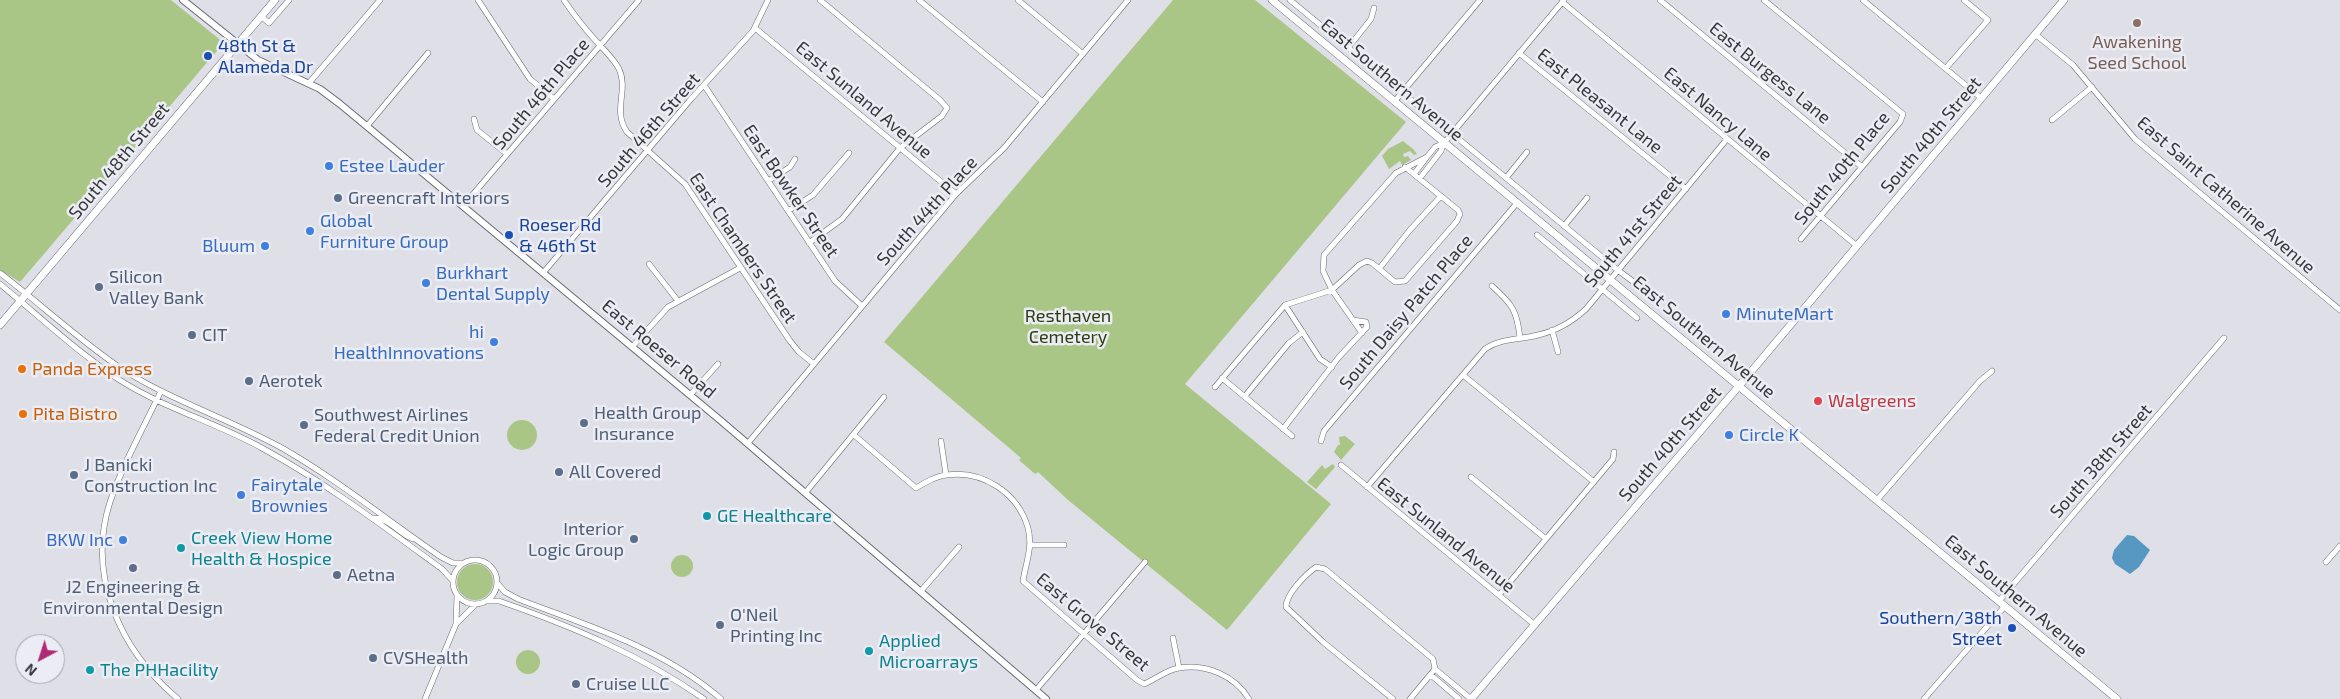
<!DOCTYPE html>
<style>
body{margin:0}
#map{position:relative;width:2340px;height:699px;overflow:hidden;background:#dfdfe7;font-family:"Exo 2",sans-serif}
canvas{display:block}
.north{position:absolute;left:15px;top:634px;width:50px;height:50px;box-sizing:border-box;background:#ececf4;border:1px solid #a4a4aa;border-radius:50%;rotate:220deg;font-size:14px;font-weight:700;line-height:20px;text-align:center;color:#38383b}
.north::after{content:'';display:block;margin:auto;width:18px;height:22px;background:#ae2a73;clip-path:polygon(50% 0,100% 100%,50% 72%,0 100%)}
</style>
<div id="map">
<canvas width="2340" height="699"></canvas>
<div class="north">N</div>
</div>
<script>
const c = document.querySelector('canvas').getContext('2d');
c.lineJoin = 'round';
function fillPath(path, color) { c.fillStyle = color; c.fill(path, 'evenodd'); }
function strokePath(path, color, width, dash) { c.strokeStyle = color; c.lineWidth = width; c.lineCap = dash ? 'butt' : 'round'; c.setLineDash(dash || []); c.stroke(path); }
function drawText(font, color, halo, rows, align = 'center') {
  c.font = font + ' "Exo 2",sans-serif'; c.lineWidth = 5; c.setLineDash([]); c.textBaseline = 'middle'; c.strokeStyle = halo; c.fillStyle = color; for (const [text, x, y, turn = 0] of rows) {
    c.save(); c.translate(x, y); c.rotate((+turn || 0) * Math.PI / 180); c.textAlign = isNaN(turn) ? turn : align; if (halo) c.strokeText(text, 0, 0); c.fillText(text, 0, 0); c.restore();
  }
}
fillPath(new Path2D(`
 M 0,0 L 171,0 L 219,39 L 222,45 L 20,282 L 0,270 Z
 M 1173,0 L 1255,0 L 1406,122 L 1185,384 L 1331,504 L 1227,630 L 1068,500 L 1038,472 L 1035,474 L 1019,460 L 1021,458 L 884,342 Z
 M 1403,141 L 1413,149 L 1417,154 L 1414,155 L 1410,151 L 1403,154 L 1404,157 L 1408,156 L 1411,160 L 1402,165 L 1400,161 L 1389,169 L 1382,156 L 1388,149 Z
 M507 435a15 15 0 1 1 30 0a15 15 0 1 1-30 0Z
 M 1345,436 L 1355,444 L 1341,460 L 1334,452 L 1338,445 L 1340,445 L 1339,437 Z
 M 1333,464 L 1335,467 L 1316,489 L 1307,482 L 1322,465 L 1325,469 Z
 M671 566a11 11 0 1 1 22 0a11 11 0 1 1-22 0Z
 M457 582a18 18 0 1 1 36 0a18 18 0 1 1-36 0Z
 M516 662a12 12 0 1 1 24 0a12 12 0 1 1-24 0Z`), '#a9c686');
fillPath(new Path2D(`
 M 2127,535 L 2134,536 L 2150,550 L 2139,567 L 2130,574 L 2115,564 L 2112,558 L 2114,550 Z`), '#5798c3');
const minor = new Path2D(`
 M 478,0 L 530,79 L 554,99
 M 564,0 C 574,15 585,29 597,42 C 604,50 614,59 619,69 C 629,90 612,110 627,132 L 685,184 L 790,341 L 799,352 L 814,364
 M 919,0 L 1043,102
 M 1018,0 L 1083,54
 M 1290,0 L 1619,271 L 1643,289
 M 1660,0 L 1862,167
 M 1764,0 L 1903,114 L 1900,122 L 1801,239
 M 1863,0 L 1981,98
 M 1562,2 L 1857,246
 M 261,16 L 269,23 L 289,0
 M 755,28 L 956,194
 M 2035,34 L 2073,65 L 2135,139 L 2340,310
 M 1348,48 L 1371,19 L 1374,8
 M 1519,53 L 1686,189
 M 1946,68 L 1988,20 L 1964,0
 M 309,83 L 380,0
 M 704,85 L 835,281 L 862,306
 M 1394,102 L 1480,0
 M 474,119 L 477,130 L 507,154
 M 2052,120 L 2092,87
 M 367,126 L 428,53
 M 1414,174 L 1426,158
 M 1420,178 L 1441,151 L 1444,143
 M 1506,178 L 1527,152
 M 768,181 L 790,167 L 795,159
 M 463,206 L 639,0
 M 788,211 L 813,195 L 849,153
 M 1564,226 L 1587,198
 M 1537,235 L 1637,318
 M 809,243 L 842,219 L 900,148 L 942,116 L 947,108 L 940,100 L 820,0
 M 649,264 L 678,301
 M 1379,269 L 1409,231 L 1441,196
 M 0,273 C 42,305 81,342 125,371 C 175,402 231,420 282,448 C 338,480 388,521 441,557 L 453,563 L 462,563
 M 543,273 L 691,99 L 753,31 L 768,0
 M 0,284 C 39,316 76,351 118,379 C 163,408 215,422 262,448 C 326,483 383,526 442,569 L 453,581
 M 1492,286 C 1512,304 1517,310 1520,338
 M 1285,305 L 1320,359 L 1332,367
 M 1552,330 L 1558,352
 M 1362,333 L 1332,290 L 1323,271 L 1324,255 L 1396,173 L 1427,157 L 1435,147 L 1444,143 L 1564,0
 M 632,347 L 668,307 L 740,268
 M 1463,375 L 1594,482
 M 1222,378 L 1292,436
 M 1215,387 L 1285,305 L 1332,290 L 1359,265 L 1367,261 L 1372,263 L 1395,282 L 1405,281 L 1457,221 L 1460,214 L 1458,210 L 1405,167
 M 161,391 C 144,427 123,463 110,502 C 86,577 121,651 178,699
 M 690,395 L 718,364
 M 1245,396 L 1289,343 L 1303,332
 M 1283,429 L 1339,357 L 1367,327 L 1366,322 L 1353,320
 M 854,435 L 916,488 C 926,482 936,476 947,475 C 983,470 1018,493 1028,528 C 1033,547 1026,562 1023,581 L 1137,680 L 1144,684 C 1156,679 1166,670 1179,668 C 1206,663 1235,676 1249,699
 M 941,441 L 946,475
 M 1321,441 L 1324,431 L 1517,203
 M 748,443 L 956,194 L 1004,148 L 1128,0
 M 1341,465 L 1535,625
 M 1471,477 L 1546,539
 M 1367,487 L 1485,349 C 1501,338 1520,340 1538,335 C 1556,331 1573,321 1586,309 L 1727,139
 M 806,492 L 884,397
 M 1877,500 L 1980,381 L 1992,371
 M 373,518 C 388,517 399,534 413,539
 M 1030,545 L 1064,545
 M453 582a22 22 0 1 1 44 0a22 22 0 1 1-44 0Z
 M 2326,562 L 2340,546
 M 497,583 L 505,592 L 518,599 C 588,626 663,648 721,699
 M 921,591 L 959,547
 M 1499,595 L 1613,459 L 1614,452
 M 486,601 L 499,601 C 571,626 641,655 704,699
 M 1999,601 L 2224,338
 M 456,624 L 457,595
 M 1173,638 L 1179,668
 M 1435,669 L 1471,699
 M 1431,675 L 1459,699
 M 1036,690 L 1145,562
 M 425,699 L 456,624 L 476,604
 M 1393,699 L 1323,642 L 1286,607 C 1286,594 1305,575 1316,567 L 1325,569 L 1433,659 L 1435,669 L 1410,699
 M 1924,699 L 2005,606`);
const tertiary = new Path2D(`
 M 183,0 L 258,60 L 320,89 L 340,104 L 720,420 L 1046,699`);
const secondary = new Path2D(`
 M 1272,0 L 2117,699
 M 0,325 L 275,0
 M 1471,699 L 1739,386 L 2064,0`);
strokePath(minor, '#696970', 6);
strokePath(tertiary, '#696970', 8);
strokePath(secondary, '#696970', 8);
strokePath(minor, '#fff', 5);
strokePath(tertiary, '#fff', 6);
strokePath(secondary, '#fff', 7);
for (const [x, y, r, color] of [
 [2137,23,5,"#8d6e63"],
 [208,56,5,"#1a4fb4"],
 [329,166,5,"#3f7fe0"],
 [338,198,5,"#5c6f8a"],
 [310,231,5,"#3f7fe0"],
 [509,235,5,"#1a4fb4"],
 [265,246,5,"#3f7fe0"],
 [426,283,5,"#3f7fe0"],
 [99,287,5,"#5c6f8a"],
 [1726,314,5,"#3f7fe0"],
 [192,335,5,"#5c6f8a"],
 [494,342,5,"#3f7fe0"],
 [22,369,5,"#e8710a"],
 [249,381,5,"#5c6f8a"],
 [1818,401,5,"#e0444e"],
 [23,414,5,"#e8710a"],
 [584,423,5,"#5c6f8a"],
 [304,425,5,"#5c6f8a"],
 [1729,435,5,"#3f7fe0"],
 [559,472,5,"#5c6f8a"],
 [74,475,5,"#5c6f8a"],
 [241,495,5,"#3f7fe0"],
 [707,516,5,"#0f9aa8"],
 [634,539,5,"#5c6f8a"],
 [123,540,5,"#3f7fe0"],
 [181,548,5,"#0f9aa8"],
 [133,568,5,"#5c6f8a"],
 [337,575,5,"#5c6f8a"],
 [720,625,5,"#5c6f8a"],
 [2012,628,5,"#1a4fb4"],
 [869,651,5,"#0f9aa8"],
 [373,658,5,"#5c6f8a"],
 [90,670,5,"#0f9aa8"],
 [576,684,5,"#5c6f8a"]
]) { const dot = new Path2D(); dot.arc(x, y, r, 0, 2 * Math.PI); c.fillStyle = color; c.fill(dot); strokePath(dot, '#ececf4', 2); }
drawText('18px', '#785e54', '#ececf4', [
 ["Awakening",2137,42],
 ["Seed School",2137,63]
]);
drawText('18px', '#164399', '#ececf4', [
 ["48th St &",218,46],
 ["Alameda Dr",218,67],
 ["Roeser Rd",519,225],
 ["& 46th St",519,246],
 ["Southern/38th",2002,618,"right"],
 ["Street",2002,639,"right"]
], 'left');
drawText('18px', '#38383b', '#ececf4', [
 ["East Burgess Lane",1770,73,39],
 ["East Southern Avenue",1392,80,40],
 ["South 46th Place",541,94,-50],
 ["East Sunland Avenue",864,100,40],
 ["East Pleasant Lane",1600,101,39],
 ["East Nancy Lane",1718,114,40],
 ["South 46th Street",649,130,-49],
 ["South 40th Street",1931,135,-50],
 ["South 48th Street",119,161,-50],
 ["South 40th Place",1842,168,-51],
 ["East Bowker Street",791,191,56],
 ["East Saint Catherine Avenue",2226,195,41],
 ["South 44th Place",927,211,-48],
 ["South 41st Street",1633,231,-50],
 ["East Chambers Street",743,248,56],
 ["South Daisy Patch Place",1406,312,-50],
 ["East Southern Avenue",1704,337,40],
 ["East Roeser Road",659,349,40],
 ["South 40th Street",1670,444,-49],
 ["South 38th Street",2101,461,-49],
 ["East Sunland Avenue",1446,535,39],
 ["East Southern Avenue",2016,596,40],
 ["East Grove Street",1093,622,40]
]);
drawText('18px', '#366cbe', '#ececf4', [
 ["Estee Lauder",339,166],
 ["Global",320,221],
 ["Furniture Group",320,242],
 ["Bluum",255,246,"right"],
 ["Burkhart",436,273],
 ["Dental Supply",436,294],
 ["MinuteMart",1736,314],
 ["hi",484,332,"right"],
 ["HealthInnovations",484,353,"right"],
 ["Circle K",1739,435],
 ["Fairytale",251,485],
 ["Brownies",251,506],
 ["BKW Inc",113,540,"right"]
], 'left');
drawText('18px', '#4e5e75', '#ececf4', [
 ["Greencraft Interiors",348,198],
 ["Silicon",109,277],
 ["Valley Bank",109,298],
 ["CIT",202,335],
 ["Aerotek",259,381],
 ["Health Group",594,413],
 ["Insurance",594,434],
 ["Southwest Airlines",314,415],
 ["Federal Credit Union",314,436],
 ["J Banicki",84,465],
 ["Construction Inc",84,486],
 ["All Covered",569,472],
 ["Interior",624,529,"right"],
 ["Logic Group",624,550,"right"],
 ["Aetna",347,575],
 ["J2 Engineering &",133,587,"center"],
 ["Environmental Design",133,608,"center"],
 ["O'Neil",730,615],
 ["Printing Inc",730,636],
 ["CVSHealth",383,658],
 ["Cruise LLC",586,684]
], 'left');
drawText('18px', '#2b3e0f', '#ececf4', [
 ["Resthaven",1068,316],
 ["Cemetery",1068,337]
]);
drawText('18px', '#c56008', '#ececf4', [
 ["Panda Express",32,369],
 ["Pita Bistro",33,414]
], 'left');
drawText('18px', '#be3a42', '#ececf4', [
 ["Walgreens",1828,401]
], 'left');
drawText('18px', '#0d838f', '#ececf4', [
 ["GE Healthcare",717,516],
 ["Creek View Home",191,538],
 ["Health & Hospice",191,559],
 ["Applied",879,641],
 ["Microarrays",879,662],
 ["The PHHacility",100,670]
], 'left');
</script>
